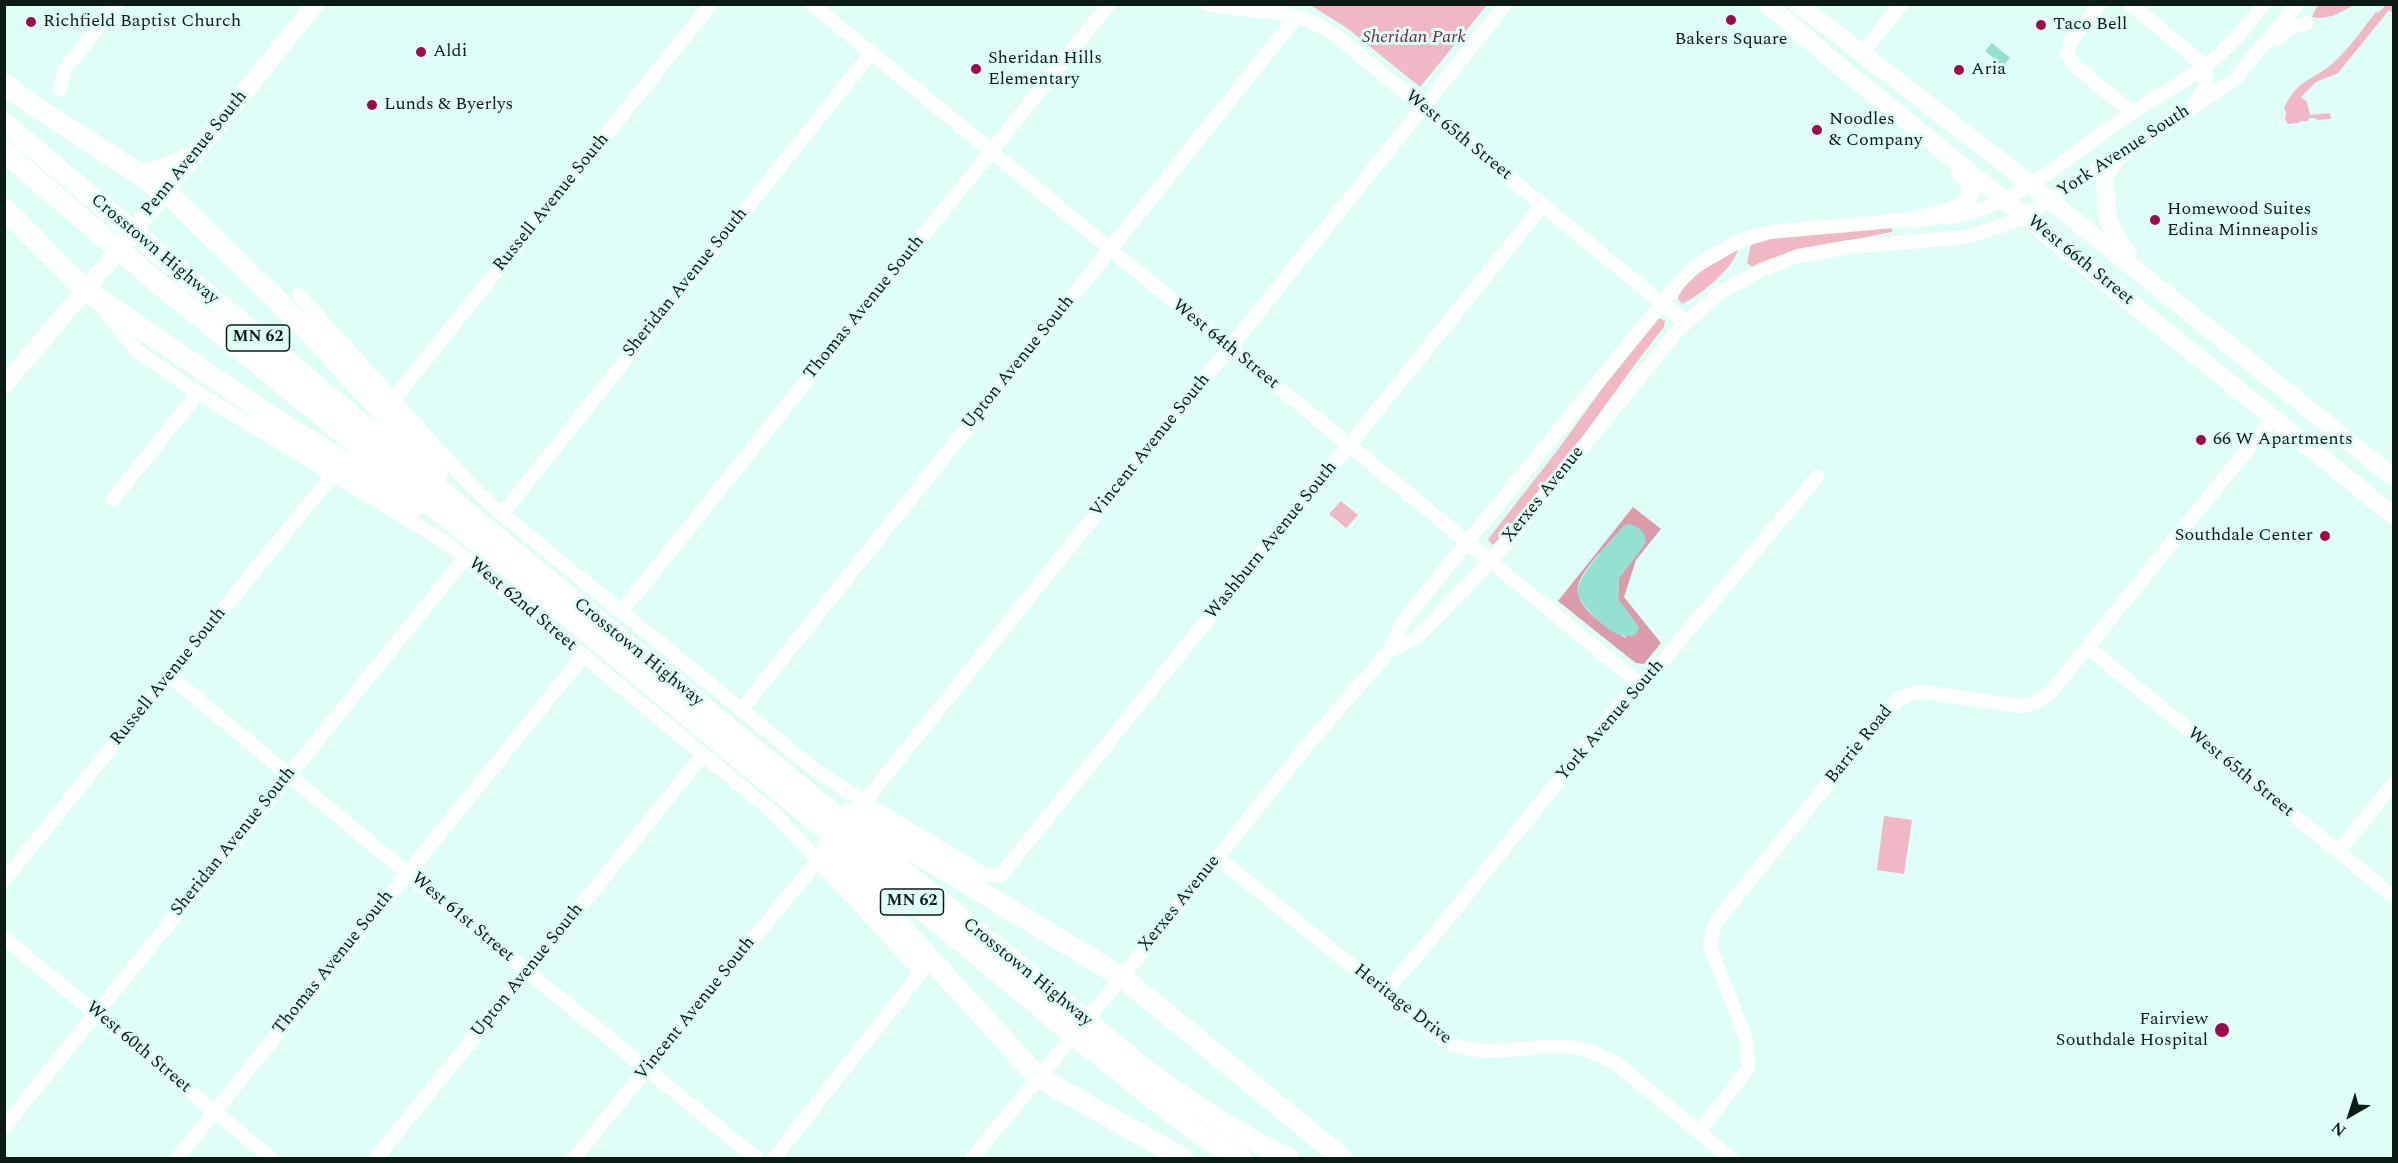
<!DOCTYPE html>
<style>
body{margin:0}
#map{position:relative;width:2398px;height:1163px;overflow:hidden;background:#dffef7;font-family:Spectral,serif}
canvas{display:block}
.frame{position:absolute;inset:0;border:6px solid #0d1b18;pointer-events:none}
.north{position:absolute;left:2320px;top:1085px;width:60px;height:60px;-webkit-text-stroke:4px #dffef7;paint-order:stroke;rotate:219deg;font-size:16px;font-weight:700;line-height:24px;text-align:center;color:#0d1b18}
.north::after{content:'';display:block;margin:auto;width:21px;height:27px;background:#0d1b18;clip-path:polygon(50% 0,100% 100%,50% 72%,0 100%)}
</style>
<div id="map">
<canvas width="2398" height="1163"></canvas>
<div class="frame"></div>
<div class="north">N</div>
</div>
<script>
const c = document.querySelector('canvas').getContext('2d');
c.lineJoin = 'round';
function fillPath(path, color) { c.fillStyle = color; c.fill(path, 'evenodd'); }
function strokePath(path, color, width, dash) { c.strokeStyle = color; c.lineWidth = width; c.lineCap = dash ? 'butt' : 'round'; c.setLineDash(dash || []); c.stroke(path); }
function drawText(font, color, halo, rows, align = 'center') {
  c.font = font + ' Spectral,serif'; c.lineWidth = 6; c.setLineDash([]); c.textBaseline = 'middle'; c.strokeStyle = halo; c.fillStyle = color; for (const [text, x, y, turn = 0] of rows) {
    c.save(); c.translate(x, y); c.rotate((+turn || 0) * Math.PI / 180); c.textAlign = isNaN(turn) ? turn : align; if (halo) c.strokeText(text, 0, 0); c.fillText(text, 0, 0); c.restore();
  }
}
fillPath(new Path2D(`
 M 2318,4 L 2354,4 L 2354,5 C 2341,12 2327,21 2312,17 Z
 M 1310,5 L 1487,5 L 1420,87 L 1347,28 Z
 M 2386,5 L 2393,5 L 2393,13 L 2389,10 L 2338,73 L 2316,82 L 2301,97 L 2307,102 L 2310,115 L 2330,113 L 2331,119 L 2317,120 L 2316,118 L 2309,118 L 2308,121 L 2300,121 L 2299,123 L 2288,124 L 2285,119 L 2286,112 L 2284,108 C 2298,78 2313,81 2334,62 C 2350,48 2363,28 2376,12 L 2378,13 Z
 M 1892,226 L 1892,232 L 1804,249 L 1752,267 L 1747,263 L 1751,244 L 1769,238 Z
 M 1738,248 C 1736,267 1699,296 1682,304 L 1678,299 C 1682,281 1721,256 1738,248 Z
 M 1659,318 L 1665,321 L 1664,327 C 1606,399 1558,480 1493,545 L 1488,540 L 1492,534 L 1557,451 L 1604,386 Z
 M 1341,501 L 1358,515 L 1346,528 L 1329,514 Z
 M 1884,816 L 1912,820 L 1904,874 L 1877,870 Z`), '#efb8c4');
fillPath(new Path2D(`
 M 1633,507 L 1661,529 L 1636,560 L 1624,597 L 1661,643 L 1644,664 L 1636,663 L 1628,657 L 1558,601 ZM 1624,526 L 1646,542 L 1619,578 L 1618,599 L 1626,638 C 1610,630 1573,607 1578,586 C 1582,569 1612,540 1624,526 Z`), '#db9bab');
fillPath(new Path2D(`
 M 1992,43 L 2010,58 L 2003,66 L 1985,51 Z
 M 1629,524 C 1639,526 1645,532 1646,542 L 1619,578 L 1618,599 L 1639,627 L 1636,635 C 1621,639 1609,631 1599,621 C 1591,613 1582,605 1578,595 C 1573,579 1613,539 1624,526 Z`), '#94e0d1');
strokePath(new Path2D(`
 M 812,4 L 1640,684
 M 1207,4 C 1236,11 1266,9 1295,16 C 1312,20 1326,29 1340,39 L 1685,322
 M 2100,4 L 2071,41 L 2067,54 L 2075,66 L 2131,112
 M 2130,4 L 2205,66 C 2208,85 2206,89 2194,103
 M 2277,39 L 2287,29 L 2306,23
 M 1862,54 L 1901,4
 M 60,89 L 65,69 L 117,4
 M 1946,217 C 2012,211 2077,149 2131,113 C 2155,97 2181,84 2204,67 C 2227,50 2246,26 2264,4
 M 299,295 L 473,488 L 502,514 L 815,770 L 864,802 L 984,874 L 1000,876 L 1543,205
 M 104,310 L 137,351 L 198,393 L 442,540 L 465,558 L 774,813 L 921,972 L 774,1158
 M 392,401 L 711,4
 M 113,499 L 198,393
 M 502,514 L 871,53
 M 622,611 L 1109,4
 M 2087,647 L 2394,897
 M 1389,651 L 1417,637 L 1490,562 L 1676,332 L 1716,295 L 1761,270 L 1798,256 L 1849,247 L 1967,237 L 2012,222 L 2050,201 L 2064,190 L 2116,159 L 2235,79 L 2297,4
 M 170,676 L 415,880 L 756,1158
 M 741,710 L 1297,16
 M 864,802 L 1506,4
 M 2338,852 L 2394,783
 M 1218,858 L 1445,1041 C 1489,1063 1537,1039 1583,1049 C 1595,1052 1606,1058 1617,1064 L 1730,1158
 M 4,880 L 333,474
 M 4,938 L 271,1158
 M 1384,993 L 1430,940 L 1627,696 L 1658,666 L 1817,477
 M 4,1127 L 465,558
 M 1699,1132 L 1748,1068 L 1747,1042 L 1710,946 L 1713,928 L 1718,919 L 1892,705 C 1902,695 1911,693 1925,692 L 2019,706 L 2035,703 L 2049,694 L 2273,418
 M 177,1158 L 583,656
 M 376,1158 L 703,755
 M 574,1158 L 818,860
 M 972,1158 L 1122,977 L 1308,744 L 1389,651 L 1403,621 L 1681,280 L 1696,266 L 1739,241 L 1770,232 L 1927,218`), '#fff', 14);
strokePath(new Path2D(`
 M 1767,4 L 1839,66 L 2394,516
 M 1798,4 L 2010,168 L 2394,478
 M 2116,159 L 2107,170 L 2105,179 L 2107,215 L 2114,234 L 2128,254
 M 1919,219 C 1940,213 1968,212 1972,187 L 1960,172
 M 4,385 L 103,269 L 315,4`), '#fff', 18);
strokePath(new Path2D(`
 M 4,84 L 34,106 L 138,173 L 177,202 L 310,333 L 437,473
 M 4,123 L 513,551 L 1150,1073 C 1194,1106 1239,1135 1288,1158
 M 4,152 L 146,273 L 507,566 L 1076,1037 L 1196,1132 L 1240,1158
 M 138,173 C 158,173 174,165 192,157
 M 4,208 L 84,289 L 270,416 L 416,506
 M 850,813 L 1122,977 L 1342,1158
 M 827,846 L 1038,1077 L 1182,1158`), '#fff', 21);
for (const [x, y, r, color] of [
 [1731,20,6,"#a0094e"],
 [31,22,6,"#a0094e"],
 [2041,25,6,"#a0094e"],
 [421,52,6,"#a0094e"],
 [976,69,6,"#a0094e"],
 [1959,70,6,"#a0094e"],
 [372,105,6,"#a0094e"],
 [1817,130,6,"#a0094e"],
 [2155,220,6,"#a0094e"],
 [2201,440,6,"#a0094e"],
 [2325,536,6,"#a0094e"],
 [2222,1030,8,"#a0094e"]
]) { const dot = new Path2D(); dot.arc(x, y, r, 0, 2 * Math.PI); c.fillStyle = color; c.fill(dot); strokePath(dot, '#dffef7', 2); }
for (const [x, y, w] of [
 [258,338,63],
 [912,902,63]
]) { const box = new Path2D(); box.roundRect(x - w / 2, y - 13, w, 26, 4.5); c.fillStyle = '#dffef7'; c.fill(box); strokePath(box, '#0d1b18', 1.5); }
drawText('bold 16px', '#0d1b18', null, [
 ["MN 62",258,338],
 ["MN 62",912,902]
]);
drawText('18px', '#0d1b18', '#dffef7', [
 ["Richfield Baptist Church",43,22],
 ["Taco Bell",2053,25],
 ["Bakers Square",1731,40,"center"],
 ["Aldi",433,52],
 ["Sheridan Hills",988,59],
 ["Elementary",988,80],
 ["Aria",1971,70],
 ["Lunds & Byerlys",384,105],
 ["Noodles",1829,120],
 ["& Company",1829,141],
 ["Homewood Suites",2167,210],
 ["Edina Minneapolis",2167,231],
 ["66 W Apartments",2213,440],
 ["Southdale Center",2313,536,"right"],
 ["Fairview",2208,1020,"right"],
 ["Southdale Hospital",2208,1041,"right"]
], 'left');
drawText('italic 18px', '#70243d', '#dffef7', [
 ["Sheridan Park",1414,38]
]);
drawText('18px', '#0d1b18', '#dffef7', [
 ["West 65th Street",1458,136,39],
 ["York Avenue South",2124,152,-33],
 ["Penn Avenue South",195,154,-51],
 ["Russell Avenue South",552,203,-51],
 ["Crosstown Highway",154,250,40],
 ["West 66th Street",2080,261,39],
 ["Sheridan Avenue South",686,283,-51],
 ["Thomas Avenue South",865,308,-51],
 ["West 64th Street",1225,345,39],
 ["Upton Avenue South",1019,363,-51],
 ["Vincent Avenue South",1151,446,-51],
 ["Xerxes Avenue",1544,495,-51],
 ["Washburn Avenue South",1272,541,-51],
 ["West 62nd Street",522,605,40],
 ["Crosstown Highway",638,653,39],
 ["Russell Avenue South",169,677,-51],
 ["York Avenue South",1611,721,-49],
 ["Barrie Road",1860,745,-51],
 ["West 65th Street",2240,773,39],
 ["Sheridan Avenue South",234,842,-51],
 ["Xerxes Avenue",1180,904,-51],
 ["West 61st Street",462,918,40],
 ["Thomas Avenue South",334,963,-51],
 ["Upton Avenue South",528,971,-51],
 ["Crosstown Highway",1027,973,39],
 ["Heritage Drive",1402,1005,38],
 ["Vincent Avenue South",696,1009,-51],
 ["West 60th Street",138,1048,40]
]);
</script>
